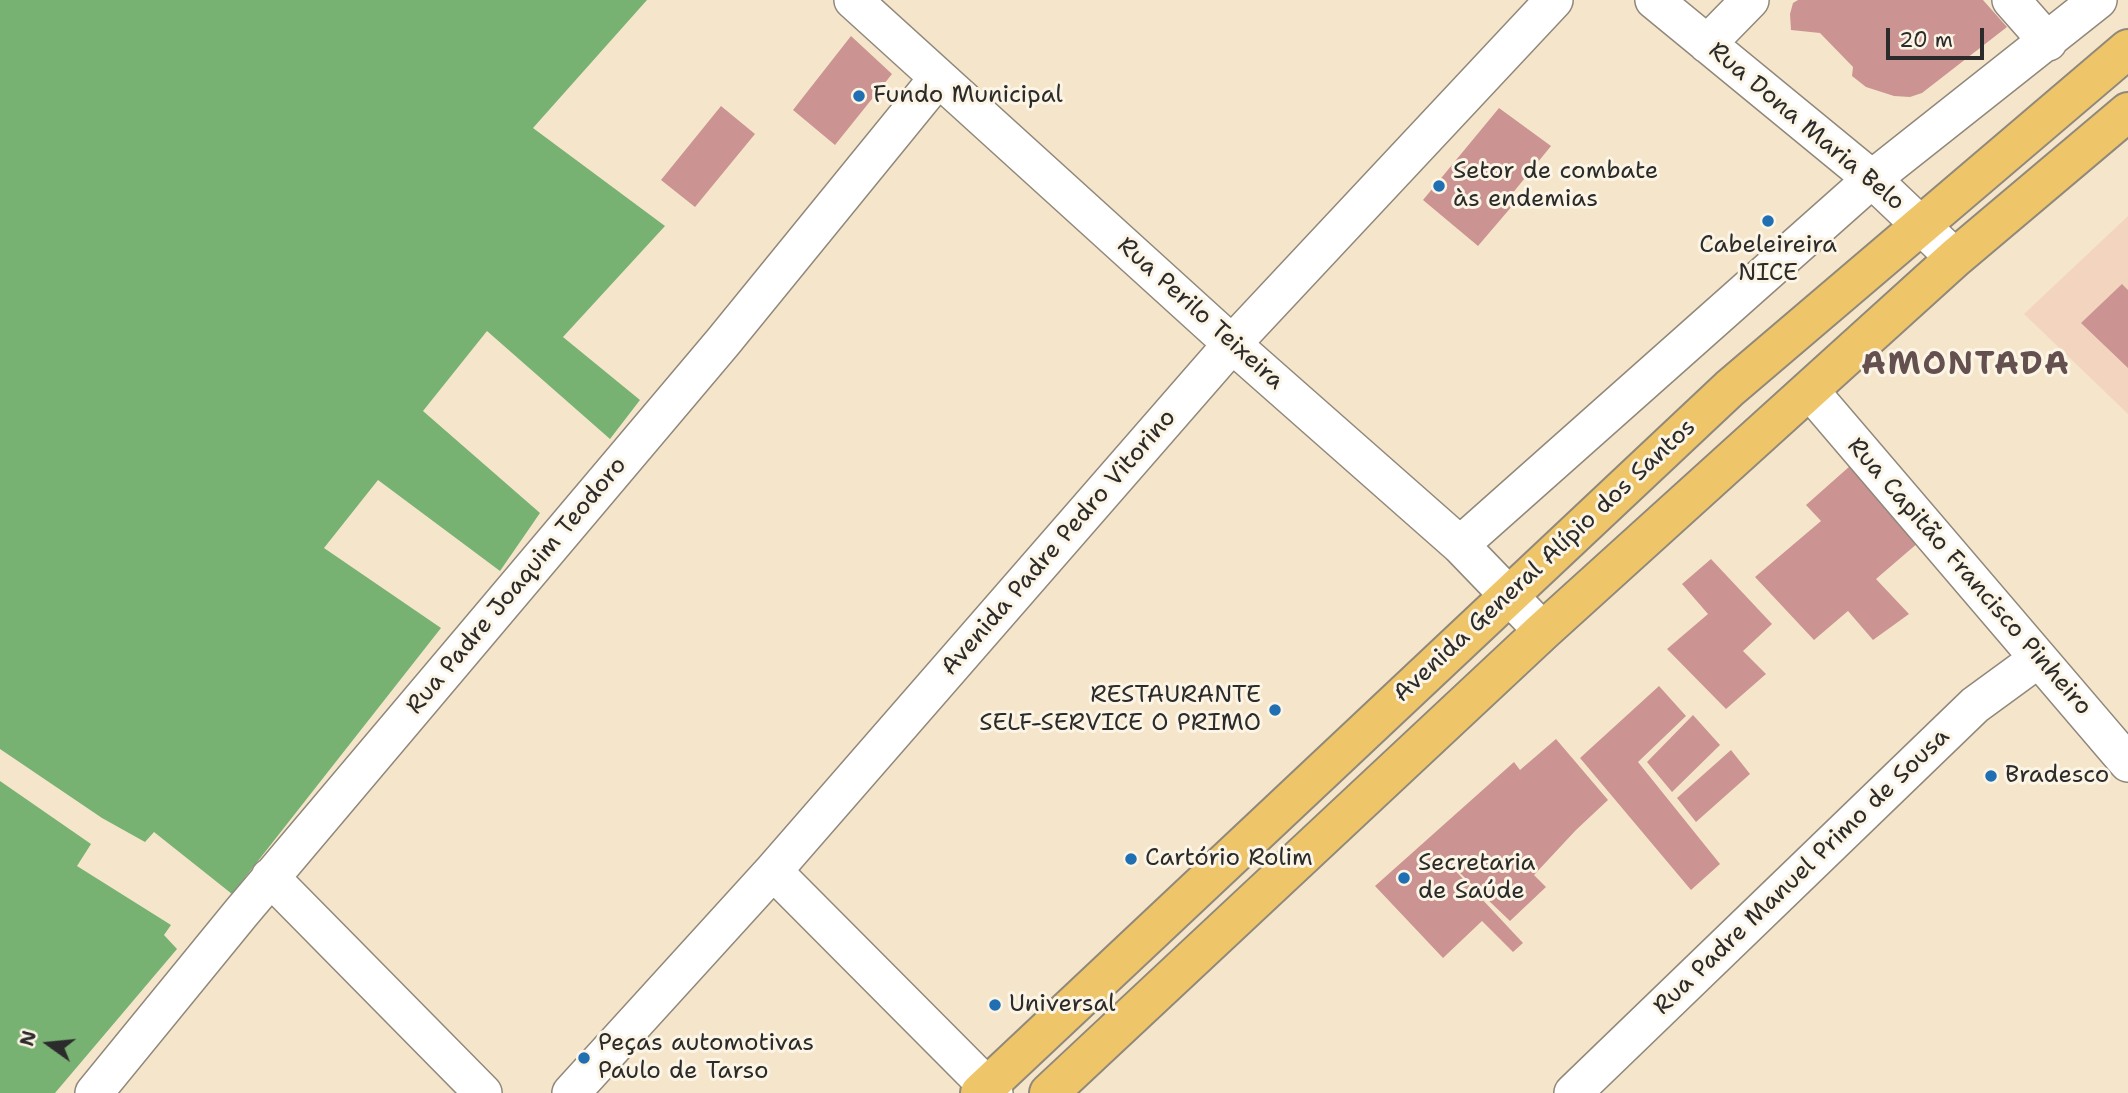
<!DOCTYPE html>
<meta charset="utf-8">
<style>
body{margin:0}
#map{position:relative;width:2128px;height:1093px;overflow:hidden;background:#f5e6cb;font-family:"Shantell Sans",sans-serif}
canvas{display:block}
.north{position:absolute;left:14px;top:1009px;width:70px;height:70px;-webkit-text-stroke:5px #fcf5e5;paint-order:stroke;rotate:285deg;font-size:19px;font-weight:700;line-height:28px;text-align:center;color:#2b2b2b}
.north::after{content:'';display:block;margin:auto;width:24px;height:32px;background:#2b2b2b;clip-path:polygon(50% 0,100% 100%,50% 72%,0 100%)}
.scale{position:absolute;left:1886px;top:28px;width:98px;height:32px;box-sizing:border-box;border:4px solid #2b2b2b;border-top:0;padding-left:9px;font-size:21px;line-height:24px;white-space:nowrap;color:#2b2b2b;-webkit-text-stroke:5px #fcf5e5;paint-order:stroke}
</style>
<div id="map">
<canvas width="2128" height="1093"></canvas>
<div class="north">N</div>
<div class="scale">20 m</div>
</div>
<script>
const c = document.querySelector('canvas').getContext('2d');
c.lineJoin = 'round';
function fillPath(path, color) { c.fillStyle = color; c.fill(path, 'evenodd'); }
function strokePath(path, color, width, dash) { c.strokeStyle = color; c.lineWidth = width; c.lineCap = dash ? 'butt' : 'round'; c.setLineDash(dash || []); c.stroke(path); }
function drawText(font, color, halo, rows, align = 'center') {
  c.font = font + ' "Shantell Sans",sans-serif'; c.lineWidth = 6; c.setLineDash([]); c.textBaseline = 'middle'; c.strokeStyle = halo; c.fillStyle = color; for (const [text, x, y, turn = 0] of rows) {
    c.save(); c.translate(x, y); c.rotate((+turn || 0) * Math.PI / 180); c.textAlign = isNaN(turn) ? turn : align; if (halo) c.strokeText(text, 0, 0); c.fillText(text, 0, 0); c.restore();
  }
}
fillPath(new Path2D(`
 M 2128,216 L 2128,414 L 2024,314 Z`), '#f3d4bf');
fillPath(new Path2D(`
 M 0,0 L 647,0 L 533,128 L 665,226 L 563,337 L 640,400 L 610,439 L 487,331 L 423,411 L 540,513 L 500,571 L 378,480 L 324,548 L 441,628 L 232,894 L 154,832 L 145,842 L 102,818 L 0,749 Z
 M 0,781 L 91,844 L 77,866 L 171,925 L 164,935 L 177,949 L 55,1093 L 0,1093 Z`), '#78b272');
fillPath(new Path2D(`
 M 1798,0 L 1983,0 L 2007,27 L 1922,93 L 1910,97 L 1894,96 L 1866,87 L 1852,76 L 1853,67 L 1820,33 L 1791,30 L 1790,14 L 1793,3 Z
 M 851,36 L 892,74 L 835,145 L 793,110 Z
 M 721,106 L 755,134 L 695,207 L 661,180 Z
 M 1499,108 L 1551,146 L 1507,200 L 1513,205 L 1478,246 L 1423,200 Z
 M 2122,284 L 2128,290 L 2128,368 L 2081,323 Z
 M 1859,458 L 1926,536 L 1876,579 L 1909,614 L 1873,640 L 1848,611 L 1814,640 L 1755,577 L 1821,521 L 1806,505 Z
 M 1711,559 L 1772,624 L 1743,651 L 1766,674 L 1726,709 L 1667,649 L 1708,614 L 1682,584 Z
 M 1659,686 L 1686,716 L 1638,762 L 1720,864 L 1691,890 L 1580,758 Z
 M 1693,715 L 1720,745 L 1672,792 L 1647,762 Z
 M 1556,739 L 1608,800 L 1576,830 L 1534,875 L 1546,887 L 1510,921 L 1437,851 L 1523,943 L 1513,952 L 1482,921 L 1443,958 L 1375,886 L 1514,762 L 1520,770 Z
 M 1731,750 L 1750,774 L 1696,822 L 1677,798 Z`), '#cb9492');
const minor = new Path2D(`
 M 853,0 L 1232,344 L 1460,545 L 1543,631
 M 1654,0 L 1872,179 L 1955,258
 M 2011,0 L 2048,42
 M 1707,44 L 1750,0
 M 1810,391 L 2128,763
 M 1460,545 L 1872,179 L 2098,0
 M 773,871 L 994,1093
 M 270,877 L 483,1093
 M 94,1093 L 241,913 L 723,342 L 938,78
 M 571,1093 L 773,871 L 1232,344 L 1554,0
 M 1573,1093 L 1975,705 L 2038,659`);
const major = new Path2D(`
 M 980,1093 L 1730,388 L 2128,49
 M 1049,1093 L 1543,631 L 1955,258 L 2128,112`);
strokePath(minor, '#90887b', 40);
strokePath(major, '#90887b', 42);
strokePath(minor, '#fff', 37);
strokePath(major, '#eec569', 38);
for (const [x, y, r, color] of [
 [859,96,7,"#1f6fb2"],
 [1439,186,7,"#1f6fb2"],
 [1768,221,7,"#1f6fb2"],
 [1275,710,7,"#1f6fb2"],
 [1991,776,7,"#1f6fb2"],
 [1131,859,7,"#1f6fb2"],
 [1404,878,7,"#1f6fb2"],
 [995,1005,7,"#1f6fb2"],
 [584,1058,7,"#1f6fb2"]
]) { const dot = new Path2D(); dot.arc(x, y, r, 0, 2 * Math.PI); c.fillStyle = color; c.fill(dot); strokePath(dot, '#fcf5e5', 2.5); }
drawText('24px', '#2b2b2b', '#fcf5e5', [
 ["Fundo Municipal",873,96],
 ["Setor de combate",1453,172],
 ["às endemias",1453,200],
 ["Cabeleireira",1768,246,"center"],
 ["NICE",1768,274,"center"],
 ["RESTAURANTE",1261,696,"right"],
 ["SELF-SERVICE O PRIMO",1261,724,"right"],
 ["Bradesco",2005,776],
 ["Cartório Rolim",1145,859],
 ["Secretaria",1418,864],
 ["de Saúde",1418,892],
 ["Universal",1009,1005],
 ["Peças automotivas",598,1044],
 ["Paulo de Tarso",598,1072]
], 'left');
drawText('24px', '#2b2b2b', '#fcf5e5', [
 ["Rua Dona Maria Belo",1806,127,40],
 ["Rua Perilo Teixeira",1200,314,42],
 ["Avenida Padre Pedro Vitorino",1059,543,-49],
 ["Avenida General Alípio dos Santos",1545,561,-43],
 ["Rua Capitão Francisco Pinheiro",1969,577,49],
 ["Rua Padre Joaquim Teodoro",517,586,-50],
 ["Rua Padre Manuel Primo de Sousa",1802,872,-44]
]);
c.letterSpacing = '2px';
drawText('bold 32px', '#63504f', '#fcf5e5', [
 ["AMONTADA",1966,366]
]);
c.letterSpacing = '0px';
</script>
